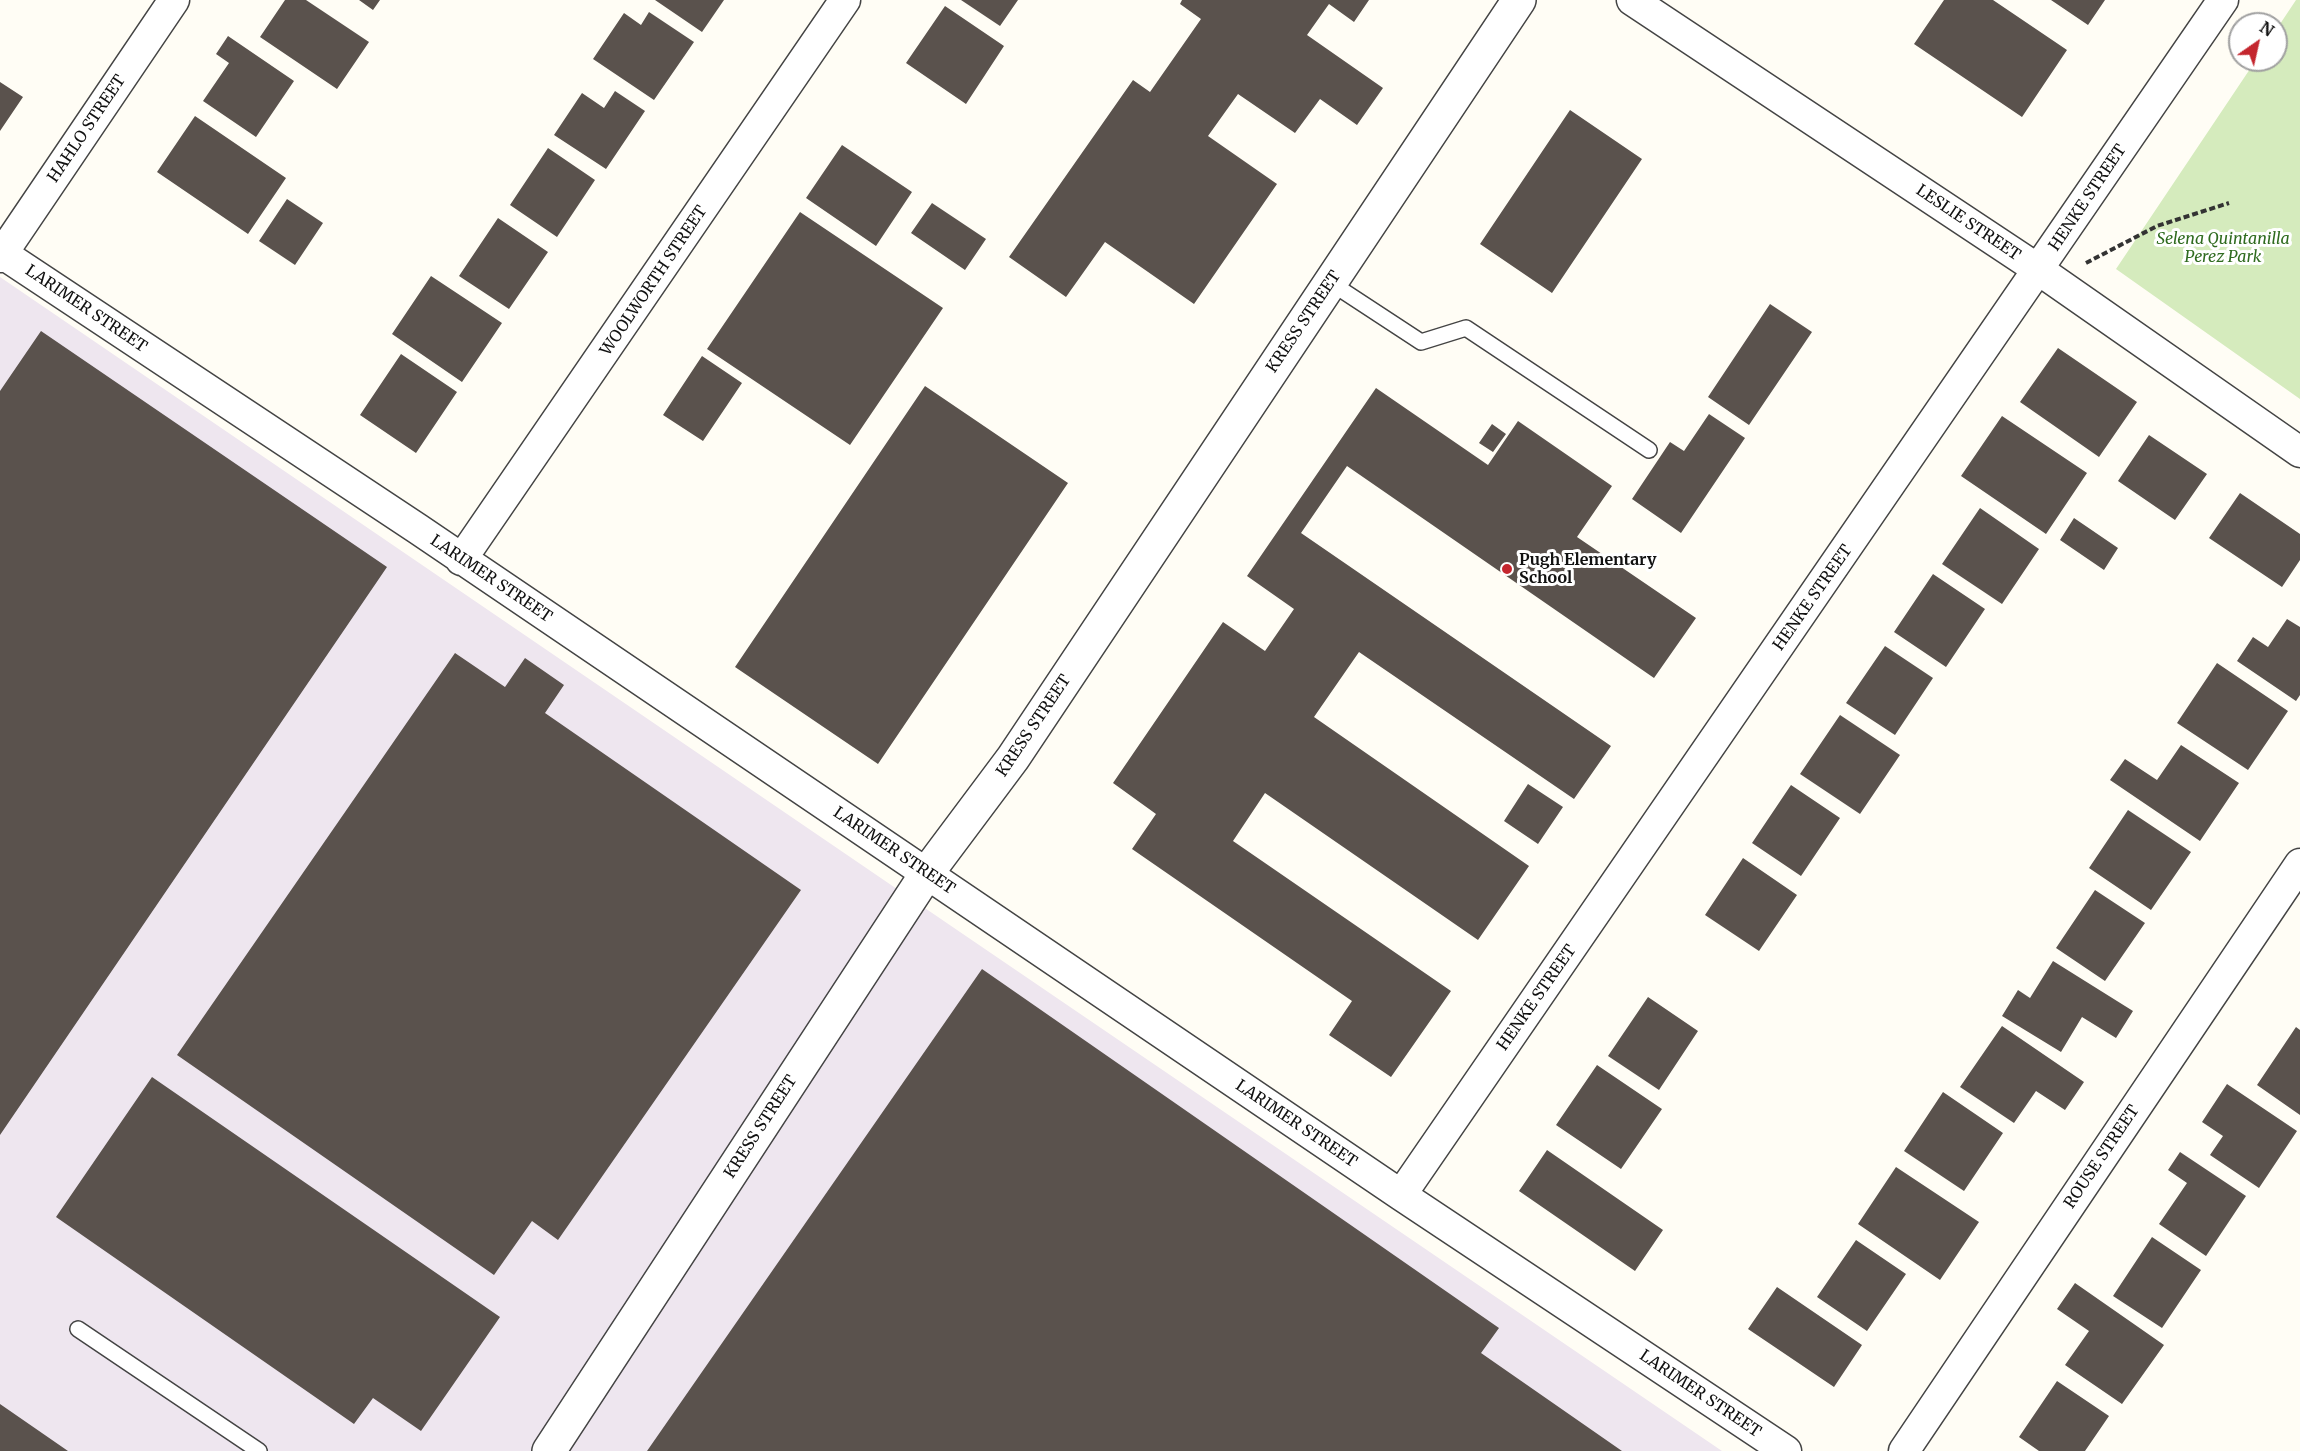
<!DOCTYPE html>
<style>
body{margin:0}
#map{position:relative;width:2300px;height:1451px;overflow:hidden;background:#fffdf5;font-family:Merriweather,serif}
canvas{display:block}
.north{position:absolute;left:2228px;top:12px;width:60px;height:60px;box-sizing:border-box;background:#fff;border:2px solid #a0a0a0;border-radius:50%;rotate:34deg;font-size:16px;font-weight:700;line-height:24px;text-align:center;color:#111}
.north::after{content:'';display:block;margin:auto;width:21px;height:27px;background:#c4262e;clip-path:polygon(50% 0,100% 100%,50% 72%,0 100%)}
</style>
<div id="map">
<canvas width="2300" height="1451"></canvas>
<div class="north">N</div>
</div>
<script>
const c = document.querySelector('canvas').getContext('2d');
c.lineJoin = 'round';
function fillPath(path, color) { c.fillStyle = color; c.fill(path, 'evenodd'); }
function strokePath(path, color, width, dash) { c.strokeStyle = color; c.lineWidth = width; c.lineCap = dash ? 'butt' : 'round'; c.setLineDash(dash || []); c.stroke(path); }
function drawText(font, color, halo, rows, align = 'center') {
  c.font = font + ' Merriweather,serif'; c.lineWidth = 6; c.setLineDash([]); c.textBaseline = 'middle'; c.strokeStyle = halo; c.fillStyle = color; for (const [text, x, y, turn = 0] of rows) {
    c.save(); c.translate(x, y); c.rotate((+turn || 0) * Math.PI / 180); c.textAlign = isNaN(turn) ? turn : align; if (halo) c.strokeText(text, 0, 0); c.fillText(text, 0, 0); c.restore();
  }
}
fillPath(new Path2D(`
 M 0,277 L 960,932 L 1722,1451 L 0,1451 Z`), '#eee6ef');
fillPath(new Path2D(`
 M 2296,0 L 2300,0 L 2300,399 L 2116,269 L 2256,60 L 2276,60 L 2276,30 Z`), '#d5ebbd');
fillPath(new Path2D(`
 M 285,0 L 306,0 L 369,42 L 337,89 L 260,37 Z
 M 359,0 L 380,0 L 373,10 Z
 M 655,0 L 724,0 L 702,32 Z
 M 961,0 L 1018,0 L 1000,26 Z
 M 1182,0 L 1369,0 L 1354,22 L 1329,4 L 1307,35 L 1383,88 L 1357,125 L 1320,99 L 1295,133 L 1238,94 L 1208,136 L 1277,184 L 1194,304 L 1105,242 L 1066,297 L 1009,257 L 1133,80 L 1150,92 L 1201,19 L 1180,4 Z
 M 1944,0 L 1993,0 L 2067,50 L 2022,117 L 1914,44 Z
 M 2051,0 L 2105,0 L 2088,25 Z
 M 945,6 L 1004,46 L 966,104 L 906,63 Z
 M 649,12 L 694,42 L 654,100 L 593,59 L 624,13 L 641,25 Z
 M 228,36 L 294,81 L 256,137 L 203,101 L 229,63 L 216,54 Z
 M 0,82 L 23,97 L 0,131 Z
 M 615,91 L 645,111 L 606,169 L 554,135 L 582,93 L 604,108 Z
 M 1570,110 L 1642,159 L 1552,293 L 1480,244 Z
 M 195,116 L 286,178 L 248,234 L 157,172 Z
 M 842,145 L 912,192 L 876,246 L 806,198 Z
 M 548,148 L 595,180 L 557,237 L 510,205 Z
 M 287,199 L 323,223 L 295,265 L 259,241 Z
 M 932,203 L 986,239 L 965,270 L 911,233 Z
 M 800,212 L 943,308 L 850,445 L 707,349 Z
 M 498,218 L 548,252 L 509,309 L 459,276 Z
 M 431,276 L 502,323 L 462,382 L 392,334 Z
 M 1770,304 L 1812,332 L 1749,425 L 1708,397 Z
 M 41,331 L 387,567 L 0,1135 L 0,391 Z
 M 2058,348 L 2137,402 L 2099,457 L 2020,402 Z
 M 401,354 L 457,392 L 416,453 L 360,415 Z
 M 702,356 L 742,383 L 703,441 L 663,415 Z
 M 925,386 L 1068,483 L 878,764 L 735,667 Z
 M 1376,388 L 1488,465 L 1518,421 L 1612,486 L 1577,537 L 1696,618 L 1654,678 L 1347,466 L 1301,533 L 1611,746 L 1574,799 L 1359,652 L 1314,717 L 1529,866 L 1478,940 L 1265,793 L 1233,841 L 1451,991 L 1391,1077 L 1329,1035 L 1352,1001 L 1132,849 L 1156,814 L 1113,783 L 1223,622 L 1265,651 L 1294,609 L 1247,576 Z
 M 1709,414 L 1745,438 L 1681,533 L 1632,499 L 1670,442 L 1684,451 Z
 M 2002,416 L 2087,473 L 2046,534 L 1961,476 Z
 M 1492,424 L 1506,434 L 1493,452 L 1479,443 Z
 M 2149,435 L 2207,474 L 2175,520 L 2118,481 Z
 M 2240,493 L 2300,534 L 2300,560 L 2282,587 L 2209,538 Z
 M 1980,508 L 2039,549 L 2002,604 L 1942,564 Z
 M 2074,518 L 2118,548 L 2104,570 L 2060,540 Z
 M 1933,574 L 1985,609 L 1946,667 L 1894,632 Z
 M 2287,619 L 2300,627 L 2300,695 L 2296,701 L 2237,661 L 2253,637 L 2268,647 Z
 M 1885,646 L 1933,678 L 1895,735 L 1846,703 Z
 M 455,653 L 505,687 L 525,658 L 564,685 L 545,713 L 801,890 L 558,1240 L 532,1221 L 494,1275 L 177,1055 Z
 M 2217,663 L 2288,711 L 2248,770 L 2177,723 Z
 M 1840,715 L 1900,755 L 1860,814 L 1800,774 Z
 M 2181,745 L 2239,783 L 2200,841 L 2110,780 L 2125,759 L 2157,780 Z
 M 1528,784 L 1563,807 L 1538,844 L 1504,821 Z
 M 1791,785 L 1840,818 L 1801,876 L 1752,843 Z
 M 2128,810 L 2191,852 L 2151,910 L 2089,868 Z
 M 1743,858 L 1797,895 L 1759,951 L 1705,915 Z
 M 2095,890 L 2145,923 L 2105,981 L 2056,948 Z
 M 2053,961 L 2133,1011 L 2116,1038 L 2082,1017 L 2061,1052 L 2002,1016 L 2018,990 L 2030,998 Z
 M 982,969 L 1499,1328 L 1481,1353 L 1622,1451 L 647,1451 Z
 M 1648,997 L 1698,1031 L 1659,1090 L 1608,1056 Z
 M 2002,1026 L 2084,1082 L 2065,1110 L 2036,1091 L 2014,1123 L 1960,1087 Z
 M 2296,1027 L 2300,1030 L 2300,1115 L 2257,1085 Z
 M 1597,1065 L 1662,1109 L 1621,1169 L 1556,1125 Z
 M 152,1077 L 500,1317 L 421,1431 L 373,1398 L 354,1424 L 56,1217 Z
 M 2227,1084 L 2297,1131 L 2259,1188 L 2210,1155 L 2223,1136 L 2202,1122 Z
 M 1943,1092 L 2003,1133 L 1964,1191 L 1904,1151 Z
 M 1547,1150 L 1663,1230 L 1635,1271 L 1519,1191 Z
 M 2180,1152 L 2246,1196 L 2206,1256 L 2159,1224 L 2187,1183 L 2168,1170 Z
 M 1896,1167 L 1979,1222 L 1940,1280 L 1858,1224 Z
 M 2152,1237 L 2201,1270 L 2162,1328 L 2113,1296 Z
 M 1856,1240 L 1906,1274 L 1867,1331 L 1817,1297 Z
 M 2075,1283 L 2164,1345 L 2122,1404 L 2065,1365 L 2089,1331 L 2057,1309 Z
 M 1777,1287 L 1862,1345 L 1834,1387 L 1748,1329 Z
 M 2057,1381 L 2109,1416 L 2085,1451 L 2039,1451 L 2019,1437 Z
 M 0,1404 L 68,1451 L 0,1451 Z`), '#5a524d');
const service = new Path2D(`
 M 1331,283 L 1421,342 L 1466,328 L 1649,450
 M 78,1329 L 259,1451`);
const minor = new Path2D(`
 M 1632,0 L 2039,270 L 2300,452
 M 0,252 L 418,529 L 1401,1195 L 1786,1451
 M 0,257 L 174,0
 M 461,560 L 845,0
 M 1401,1195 L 2223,0
 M 1904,1451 L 2300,864`);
const tertiary = new Path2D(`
 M 549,1451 L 927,873 L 1013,758 L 1519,0`);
strokePath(service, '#444', 18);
strokePath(minor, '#444', 33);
strokePath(tertiary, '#444', 36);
strokePath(new Path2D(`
 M 2086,263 L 2157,226 L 2229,203`), '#333', 4, [6, 3]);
strokePath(service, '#fff', 15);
strokePath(minor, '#fff', 30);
strokePath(tertiary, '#fff', 33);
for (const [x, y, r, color] of [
 [1507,569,6,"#c4262e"]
]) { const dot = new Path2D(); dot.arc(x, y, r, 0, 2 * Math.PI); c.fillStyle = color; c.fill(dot); strokePath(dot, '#fff', 2); }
drawText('16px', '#111', '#fff', [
 ["HAHLO STREET",87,129,-56],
 ["HENKE STREET",2088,198,-56],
 ["LESLIE STREET",1968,223,34],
 ["WOOLWORTH STREET",654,281,-56],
 ["LARIMER STREET",86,309,34],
 ["KRESS STREET",1304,322,-56],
 ["LARIMER STREET",491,579,34],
 ["HENKE STREET",1813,598,-55],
 ["KRESS STREET",1034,726,-56],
 ["LARIMER STREET",894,851,34],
 ["HENKE STREET",1537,998,-55],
 ["LARIMER STREET",1296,1124,34],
 ["KRESS STREET",761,1127,-57],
 ["ROUSE STREET",2102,1157,-56],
 ["LARIMER STREET",1700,1394,34]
]);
drawText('italic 16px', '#2f6b1f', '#fff', [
 ["Selena Quintanilla",2223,239],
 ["Perez Park",2223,257]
]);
drawText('bold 16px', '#111', '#fff', [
 ["Pugh Elementary",1519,560],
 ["School",1519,578]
], 'left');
</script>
